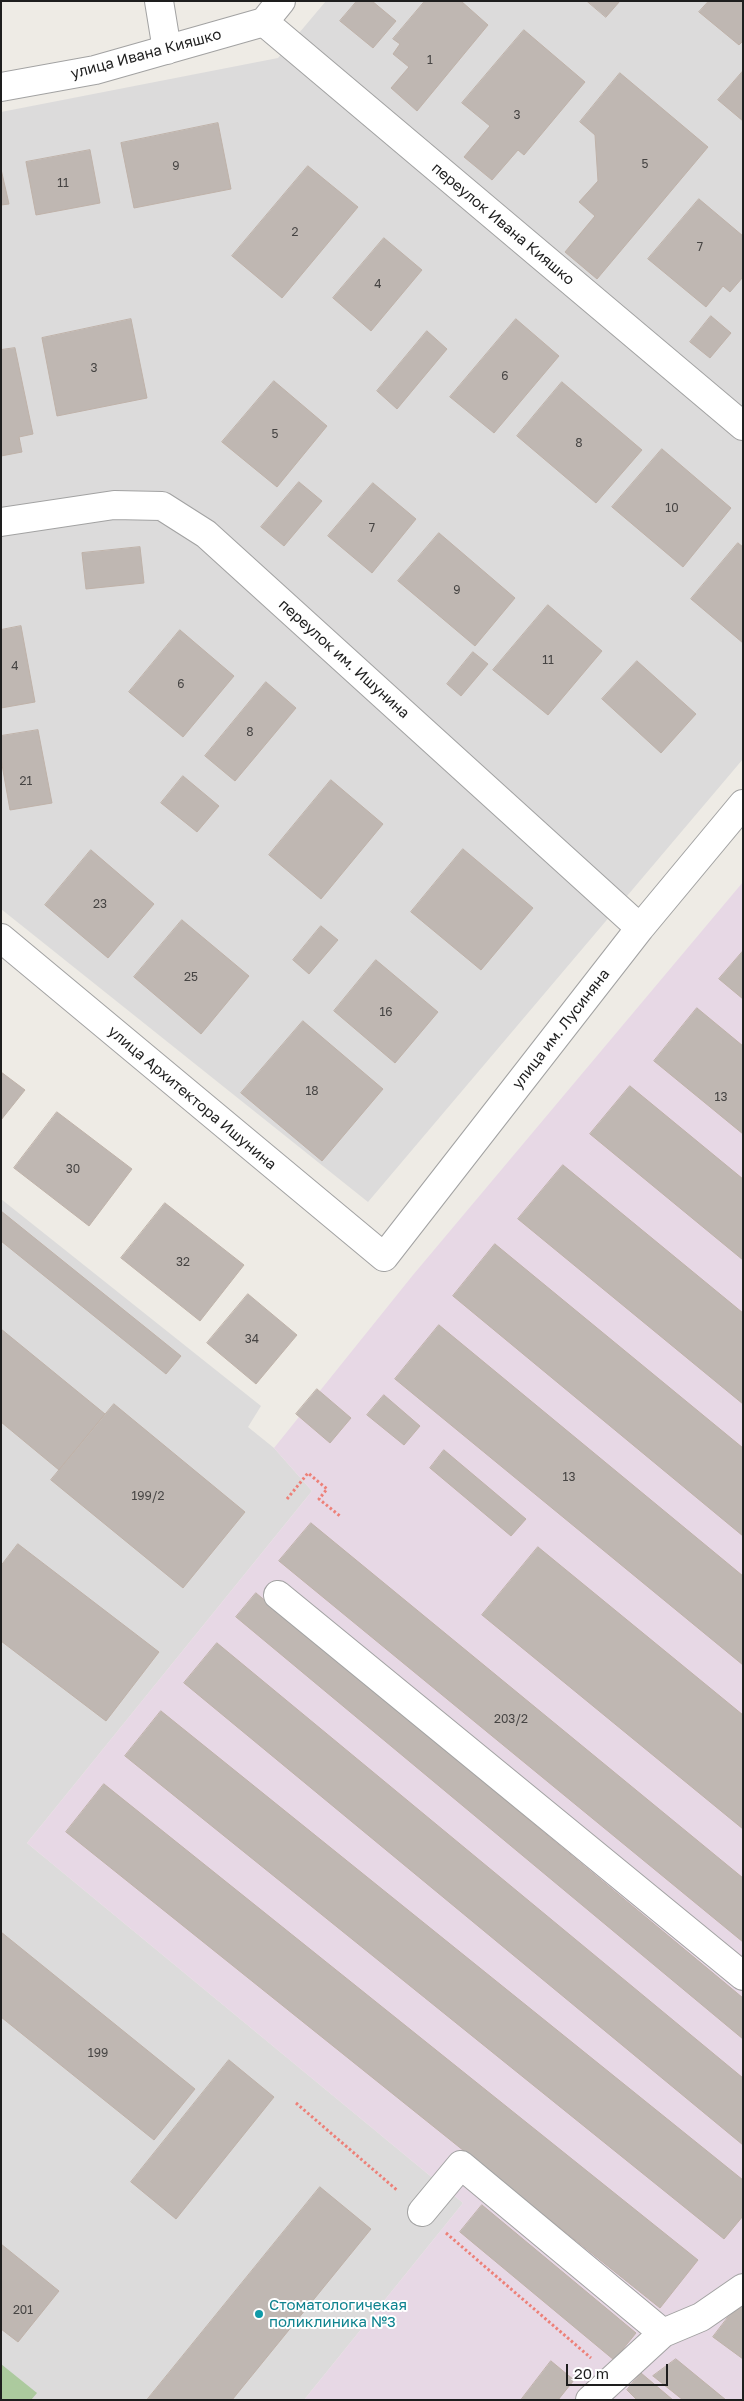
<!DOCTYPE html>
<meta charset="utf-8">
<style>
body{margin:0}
#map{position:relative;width:744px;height:2401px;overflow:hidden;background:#eeebe5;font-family:"Golos Text",sans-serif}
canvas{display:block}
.frame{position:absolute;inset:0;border:2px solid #1e1e1e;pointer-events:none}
.scale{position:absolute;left:566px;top:2364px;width:102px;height:22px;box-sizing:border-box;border:2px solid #1e1e1e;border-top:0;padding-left:6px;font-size:15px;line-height:18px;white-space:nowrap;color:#1e1e1e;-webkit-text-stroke:4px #fff;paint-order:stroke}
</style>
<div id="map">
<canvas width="744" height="2401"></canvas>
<div class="frame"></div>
<div class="scale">20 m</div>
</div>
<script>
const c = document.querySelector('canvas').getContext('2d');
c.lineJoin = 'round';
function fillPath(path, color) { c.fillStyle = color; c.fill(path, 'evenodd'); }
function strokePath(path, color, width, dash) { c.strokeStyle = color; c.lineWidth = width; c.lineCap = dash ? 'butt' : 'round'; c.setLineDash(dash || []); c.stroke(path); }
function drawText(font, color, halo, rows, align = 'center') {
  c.font = font + ' "Golos Text",sans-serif'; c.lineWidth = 4; c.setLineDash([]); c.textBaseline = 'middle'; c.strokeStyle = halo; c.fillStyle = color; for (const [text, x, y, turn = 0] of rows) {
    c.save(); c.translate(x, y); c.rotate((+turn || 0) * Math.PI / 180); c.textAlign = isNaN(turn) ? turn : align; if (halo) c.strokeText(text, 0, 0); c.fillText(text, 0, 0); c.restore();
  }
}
fillPath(new Path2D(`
 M 326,1 L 743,1 L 743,759 L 368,1202 L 1,909 L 1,112 L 278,58 Z
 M 1,1199 L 261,1406 L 248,1427 L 274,1448 L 312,1491 L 27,1843 L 463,2203 L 304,2400 L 1,2400 Z`), '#dcdbdb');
fillPath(new Path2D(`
 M 743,882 L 743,2400 L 304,2400 L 463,2203 L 27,1843 L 312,1491 L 274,1448 L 413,1275 Z`), '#e7d8e5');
fillPath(new Path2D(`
 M 1,2364 L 37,2393 L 31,2400 L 1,2400 Z`), '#acca9e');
const building = new Path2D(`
 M 357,1 L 372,1 L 396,21 L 373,48 L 340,21 Z
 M 425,1 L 461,1 L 488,25 L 417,111 L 391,88 L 409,67 L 393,54 L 400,44 L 393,39 Z
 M 587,1 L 620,1 L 606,17 Z
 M 709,1 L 743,1 L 743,41 L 739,45 L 699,12 Z
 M 524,30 L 585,82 L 524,155 L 518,150 L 492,180 L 464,157 L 490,126 L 462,103 Z
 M 743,71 L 743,121 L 718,100 Z
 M 620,73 L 708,147 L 597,279 L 565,252 L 595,216 L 579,202 L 598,181 L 595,135 L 580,122 Z
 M 218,123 L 231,189 L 134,208 L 121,143 Z
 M 90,150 L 100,203 L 36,215 L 26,162 Z
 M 308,166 L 358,207 L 282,298 L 232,256 Z
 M 1,169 L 9,204 L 1,205 Z
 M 699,199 L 743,236 L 743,277 L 730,292 L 723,286 L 706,307 L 648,259 Z
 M 384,238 L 422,270 L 371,331 L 333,298 Z
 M 711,316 L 731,333 L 710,358 L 690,342 Z
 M 131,319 L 147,398 L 57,416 L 42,338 Z
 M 516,319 L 559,356 L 494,433 L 450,397 Z
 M 427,331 L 447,349 L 397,409 L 377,391 Z
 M 15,348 L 33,434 L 19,437 L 22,452 L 1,456 L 1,350 Z
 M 274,381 L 327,426 L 277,487 L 222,442 Z
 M 562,382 L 642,450 L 596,503 L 517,436 Z
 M 662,449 L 731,508 L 683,567 L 612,507 Z
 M 299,482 L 322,501 L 284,546 L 261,527 Z
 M 373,483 L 416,519 L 372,573 L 328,536 Z
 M 439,533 L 515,598 L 475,646 L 398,581 Z
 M 738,543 L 743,547 L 743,643 L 691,599 Z
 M 140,547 L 144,583 L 86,589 L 82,553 Z
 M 548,605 L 602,651 L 548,715 L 493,670 Z
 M 21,626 L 35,702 L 1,708 L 1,630 Z
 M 180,630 L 234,676 L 183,737 L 129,692 Z
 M 473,652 L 488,664 L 461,696 L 447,684 Z
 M 637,661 L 696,714 L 661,753 L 602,699 Z
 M 266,682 L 296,708 L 235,781 L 205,756 Z
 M 38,730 L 52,803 L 10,810 L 1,759 L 1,736 Z
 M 183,776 L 219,806 L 197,832 L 161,803 Z
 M 331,780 L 383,824 L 321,899 L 269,855 Z
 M 463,849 L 533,908 L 481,970 L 411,912 Z
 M 91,850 L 154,904 L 108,958 L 45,905 Z
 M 182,920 L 249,976 L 201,1034 L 134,977 Z
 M 321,926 L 338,940 L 309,974 L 293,960 Z
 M 743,951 L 743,999 L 719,979 Z
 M 376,960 L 438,1012 L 395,1063 L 334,1011 Z
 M 697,1008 L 743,1046 L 743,1134 L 654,1061 Z
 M 303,1021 L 383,1089 L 322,1161 L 241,1093 Z
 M 1,1072 L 25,1090 L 1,1120 Z
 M 630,1086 L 743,1179 L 743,1260 L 590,1134 Z
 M 57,1112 L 132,1169 L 89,1226 L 14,1168 Z
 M 563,1165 L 743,1313 L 743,1404 L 518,1219 Z
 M 165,1203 L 244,1265 L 200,1321 L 121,1258 Z
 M 1,1211 L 181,1356 L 166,1374 L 1,1241 Z
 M 495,1244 L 743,1448 L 743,1536 L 453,1296 Z
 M 248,1294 L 297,1335 L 256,1384 L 207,1343 Z
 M 439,1325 L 743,1576 L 743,1665 L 395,1379 Z
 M 1,1329 L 105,1414 L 59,1470 L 1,1422 Z
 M 317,1389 L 351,1418 L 330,1443 L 296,1414 Z
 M 384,1395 L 420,1426 L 404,1445 L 367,1415 Z
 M 114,1404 L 245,1512 L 183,1588 L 51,1480 Z
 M 444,1450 L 526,1519 L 511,1536 L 430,1468 Z
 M 311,1523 L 743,1878 L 743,1942 L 279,1561 Z
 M 18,1544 L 159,1652 L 106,1721 L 1,1641 L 1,1566 Z
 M 538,1547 L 743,1715 L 743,1829 L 482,1615 Z
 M 256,1593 L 743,1998 L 743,2039 L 236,1617 Z
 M 217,1643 L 743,2078 L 743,2145 L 184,1683 Z
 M 161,1711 L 743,2180 L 743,2216 L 724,2239 L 125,1756 Z
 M 104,1784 L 698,2260 L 660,2308 L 66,1832 Z
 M 1,1932 L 195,2089 L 154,2140 L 1,2017 Z
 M 229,2060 L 274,2097 L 176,2219 L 131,2182 Z
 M 320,2187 L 371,2229 L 232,2400 L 147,2400 Z
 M 482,2205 L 636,2333 L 614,2360 L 460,2232 Z
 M 1,2244 L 59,2291 L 18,2342 L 1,2329 Z
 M 739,2303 L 743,2306 L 743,2359 L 713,2337 Z
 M 676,2359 L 726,2400 L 683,2400 L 653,2376 Z
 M 551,2361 L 574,2380 L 558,2400 L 521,2400 Z
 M 641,2373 L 673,2400 L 637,2400 L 627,2390 Z`);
fillPath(building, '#bfb7b2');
strokePath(building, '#bfb2a9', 1);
const minor = new Path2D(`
 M 159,1 L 167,50
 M 264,22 L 743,426
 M 1,87 L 95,70 L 264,22 L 281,1
 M 1,522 L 114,505 L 162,506 L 206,534 L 640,928
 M 1,938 L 384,1257 L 640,928 L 743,804
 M 278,1595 L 743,1976
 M 422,2212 L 461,2165 L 663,2333
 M 590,2400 L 663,2333 L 701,2317 L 743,2288`);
strokePath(minor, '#a2a2a2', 30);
strokePath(new Path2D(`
 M 287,1499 L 308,1473 L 327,1489 L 319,1499 L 340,1516
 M 296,2103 L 398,2191
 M 446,2233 L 591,2358`), '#ed8078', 3, [2.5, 2.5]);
strokePath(minor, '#fff', 28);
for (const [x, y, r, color] of [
 [259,2314,5,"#0f9aa8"]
]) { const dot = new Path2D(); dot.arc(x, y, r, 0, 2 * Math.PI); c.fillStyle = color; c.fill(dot); strokePath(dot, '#fff', 2); }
drawText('12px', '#464443', null, [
 ["1",430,60],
 ["3",517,115],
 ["5",645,164],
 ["9",176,166],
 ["11",63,183],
 ["2",295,232],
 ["7",700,247],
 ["4",378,284],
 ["3",94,368],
 ["6",505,376],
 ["5",275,434],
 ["8",579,443],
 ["10",672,508],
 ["7",372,528],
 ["9",457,590],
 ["11",548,660],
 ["4",15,666],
 ["6",181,684],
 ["8",250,732],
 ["21",26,781],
 ["23",100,904],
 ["25",191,977],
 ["16",386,1012],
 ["18",312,1091],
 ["13",721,1097],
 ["30",73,1169],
 ["32",183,1262],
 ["34",252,1339],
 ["13",569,1477],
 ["199/2",148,1496],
 ["203/2",511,1719],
 ["199",98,2053],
 ["201",23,2310]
]);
drawText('15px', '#1e1e1e', '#fff', [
 ["улица Ивана Кияшко",146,54,-15],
 ["переулок Ивана Кияшко",503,224,40],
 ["переулок им. Ишунина",344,659,42],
 ["улица им. Лусиняна",561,1029,-52],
 ["улица Архитектора Ишунина",192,1098,40]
]);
drawText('15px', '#0d838f', '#fff', [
 ["Стоматологичекая",269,2305],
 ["поликлиника №3",269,2322]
], 'left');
</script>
